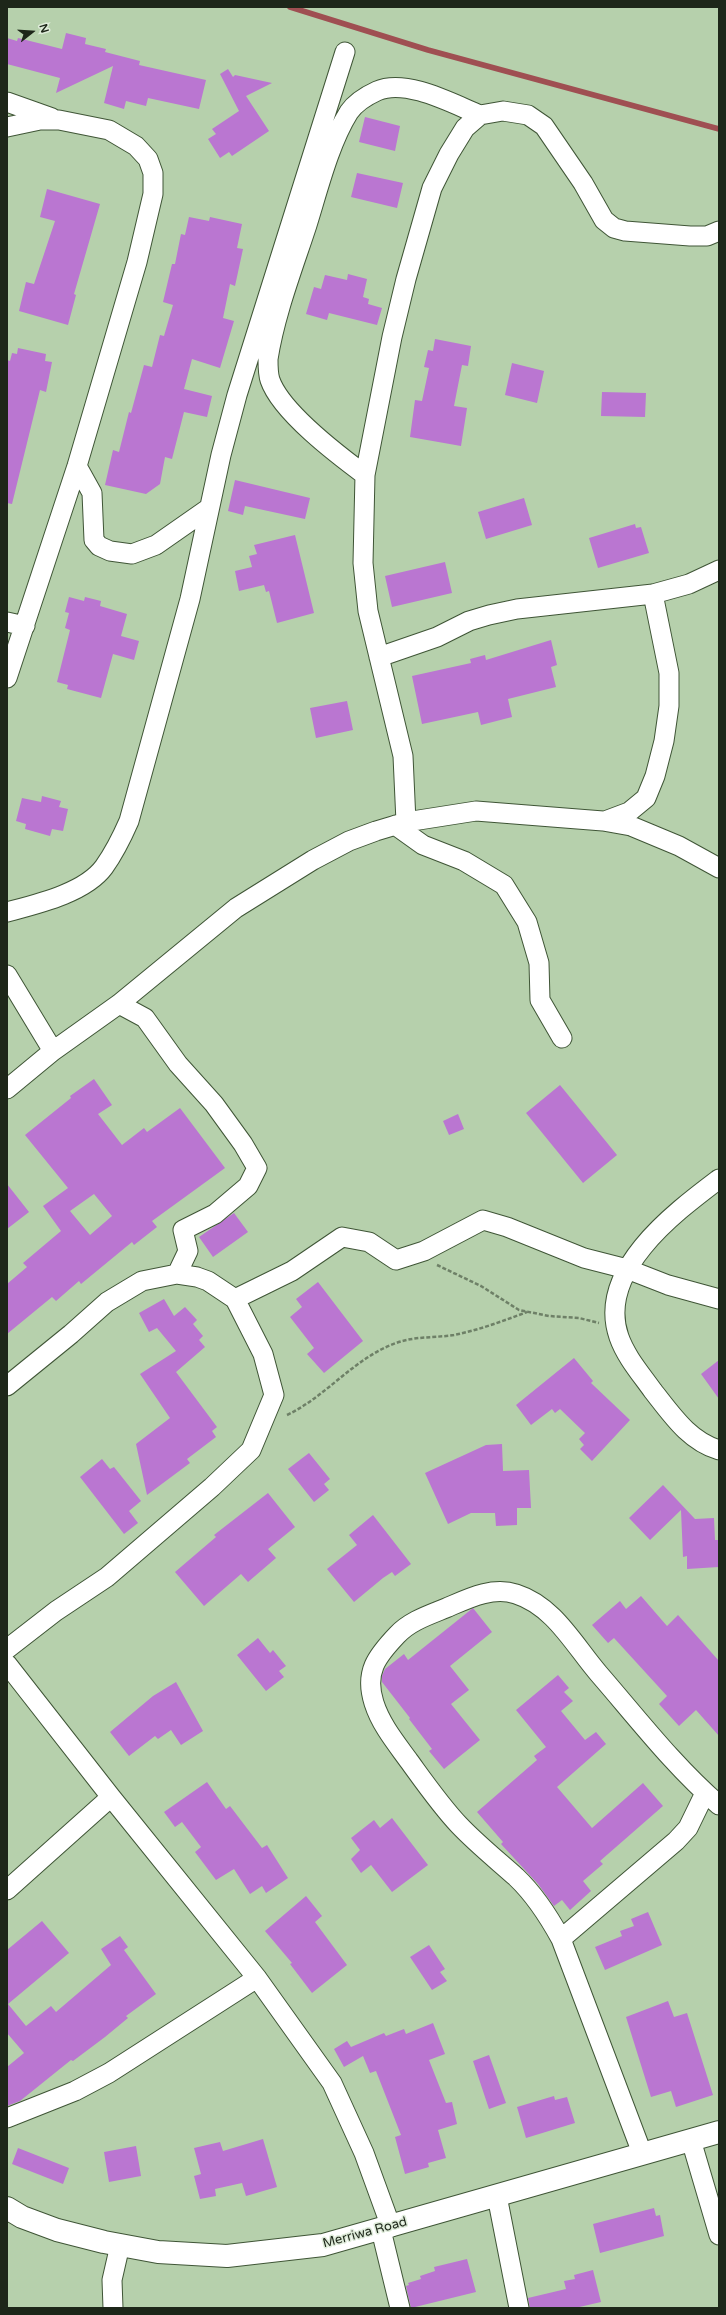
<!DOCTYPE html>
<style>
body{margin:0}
#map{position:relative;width:726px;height:2315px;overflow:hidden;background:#b6d0ac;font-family:"Varela Round",sans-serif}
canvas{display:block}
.frame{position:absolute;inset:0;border:8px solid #1d2619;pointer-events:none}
.north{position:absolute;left:12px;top:12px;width:40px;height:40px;-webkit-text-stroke:3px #dfecda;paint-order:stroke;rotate:73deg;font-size:11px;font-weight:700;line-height:16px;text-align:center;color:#1d2619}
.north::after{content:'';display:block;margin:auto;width:14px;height:18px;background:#1d2619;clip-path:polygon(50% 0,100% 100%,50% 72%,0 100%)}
</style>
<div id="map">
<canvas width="726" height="2315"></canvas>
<div class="frame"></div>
<div class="north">N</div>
</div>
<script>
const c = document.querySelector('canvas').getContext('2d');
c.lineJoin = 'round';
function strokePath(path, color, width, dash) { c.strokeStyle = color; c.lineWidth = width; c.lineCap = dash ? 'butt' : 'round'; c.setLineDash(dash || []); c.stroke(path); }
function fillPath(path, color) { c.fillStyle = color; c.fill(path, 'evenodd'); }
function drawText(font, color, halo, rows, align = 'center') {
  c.font = font + ' "Varela Round",sans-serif'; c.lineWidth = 3; c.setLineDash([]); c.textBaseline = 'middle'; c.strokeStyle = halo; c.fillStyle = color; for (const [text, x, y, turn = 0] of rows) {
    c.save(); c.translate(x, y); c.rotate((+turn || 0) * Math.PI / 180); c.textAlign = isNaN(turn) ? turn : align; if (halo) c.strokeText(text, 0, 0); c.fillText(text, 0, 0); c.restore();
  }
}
strokePath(new Path2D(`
 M 290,7 L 428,50 L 719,129`), '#9f4f52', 5.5);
fillPath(new Path2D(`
 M 66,33 L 86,38 L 85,44 L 106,49 L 105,52 L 140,61 L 139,65 L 206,80 L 199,109 L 148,98 L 146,106 L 126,101 L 124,109 L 104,103 L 113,66 L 56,93 L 60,78 L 7,64 L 7,38 L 17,41 L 18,38 L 62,49 Z
 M 228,69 L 233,77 L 235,75 L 272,83 L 246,96 L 269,131 L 232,156 L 229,152 L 220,158 L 208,139 L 216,134 L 212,129 L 239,111 L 220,74 Z
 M 365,117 L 400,126 L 395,151 L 359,142 Z
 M 357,173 L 403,183 L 397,208 L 351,197 Z
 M 47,189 L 100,204 L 74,294 L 76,295 L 68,325 L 19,311 L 26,282 L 34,284 L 55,221 L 40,217 Z
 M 189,217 L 209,221 L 210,217 L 242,224 L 237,248 L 243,249 L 235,286 L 230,284 L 223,318 L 234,321 L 220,368 L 192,359 L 184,389 L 212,396 L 207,417 L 184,412 L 172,459 L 165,457 L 160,484 L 146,494 L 105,485 L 113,450 L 119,452 L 129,412 L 131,413 L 144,365 L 152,367 L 160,335 L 164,336 L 173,305 L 163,302 L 172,264 L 175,264 L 181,234 L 185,235 Z
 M 348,274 L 367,279 L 363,297 L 369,299 L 368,304 L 382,308 L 377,325 L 329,313 L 327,320 L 306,314 L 314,287 L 321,289 L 325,275 L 347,280 Z
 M 435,339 L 471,346 L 468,366 L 462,365 L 454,406 L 467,408 L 461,446 L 410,437 L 415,400 L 422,401 L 429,368 L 424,367 L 428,350 L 433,351 Z
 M 18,348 L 46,354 L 45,361 L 52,362 L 46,392 L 40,390 L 12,504 L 7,503 L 7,360 L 10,361 L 12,353 L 17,354 Z
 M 512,363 L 544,371 L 537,403 L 505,395 Z
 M 602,392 L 646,393 L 645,417 L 601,416 Z
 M 235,480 L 310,498 L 305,519 L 245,506 L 243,515 L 228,511 Z
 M 524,498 L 532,525 L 486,539 L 478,512 Z
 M 635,524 L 636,528 L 641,527 L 649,553 L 598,568 L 589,538 Z
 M 295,535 L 314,613 L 277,623 L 269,591 L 266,592 L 264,585 L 239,591 L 235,571 L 252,567 L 249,556 L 257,554 L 254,545 Z
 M 445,562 L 452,593 L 392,607 L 385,576 Z
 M 69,597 L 84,601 L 85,597 L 101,601 L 100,606 L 127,614 L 121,636 L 139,641 L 134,660 L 113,654 L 101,698 L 67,689 L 68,685 L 57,682 L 70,630 L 65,628 L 69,613 L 65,612 Z
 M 551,640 L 557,665 L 551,667 L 556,687 L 508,699 L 512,717 L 481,725 L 478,712 L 422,724 L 412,676 L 471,663 L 470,659 L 485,655 L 486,660 Z
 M 347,701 L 353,730 L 316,738 L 310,708 Z
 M 42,796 L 61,801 L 59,807 L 68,809 L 63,831 L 52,829 L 50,836 L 25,829 L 26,824 L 16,821 L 22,798 L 41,802 Z
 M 94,1079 L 112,1105 L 98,1114 L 122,1145 L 144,1128 L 147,1132 L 180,1108 L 225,1168 L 152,1221 L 157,1227 L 134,1245 L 132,1242 L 81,1284 L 79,1281 L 56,1301 L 52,1297 L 7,1334 L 7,1284 L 27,1267 L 23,1263 L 61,1231 L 43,1206 L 68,1188 L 25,1135 L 71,1098 L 70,1096 ZM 94,1194 L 112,1216 L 90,1235 L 70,1211 Z
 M 560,1085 L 617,1155 L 583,1183 L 526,1113 Z
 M 458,1114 L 464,1129 L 449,1135 L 443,1121 Z
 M 7,1184 L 29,1212 L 7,1229 Z
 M 234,1213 L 248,1232 L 213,1257 L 199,1237 Z
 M 318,1282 L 363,1341 L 324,1373 L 307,1354 L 314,1348 L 290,1317 L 302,1307 L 296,1299 Z
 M 164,1299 L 174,1316 L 185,1307 L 197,1320 L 193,1324 L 203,1336 L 199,1340 L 205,1347 L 176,1372 L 217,1427 L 212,1431 L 216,1437 L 187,1459 L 190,1463 L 147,1495 L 136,1444 L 170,1418 L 140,1374 L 176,1351 L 157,1328 L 149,1332 L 139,1313 Z
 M 574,1358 L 593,1381 L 591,1383 L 630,1420 L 592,1461 L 580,1449 L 584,1445 L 579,1439 L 585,1433 L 560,1409 L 555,1413 L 552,1409 L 531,1425 L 516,1405 Z
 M 719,1360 L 719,1399 L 701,1374 Z
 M 502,1444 L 503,1471 L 529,1470 L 531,1508 L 517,1508 L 517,1525 L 496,1526 L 495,1513 L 471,1513 L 448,1524 L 425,1473 L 486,1445 Z
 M 309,1453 L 330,1479 L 324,1484 L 329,1490 L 314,1502 L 288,1469 Z
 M 102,1459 L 110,1469 L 114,1467 L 141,1501 L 129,1511 L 138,1523 L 124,1534 L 80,1477 Z
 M 663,1485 L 695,1519 L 714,1518 L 715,1540 L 719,1540 L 719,1567 L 687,1569 L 687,1556 L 683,1557 L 681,1510 L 650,1540 L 629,1518 Z
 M 268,1493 L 295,1527 L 268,1549 L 276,1558 L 248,1582 L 241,1574 L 204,1606 L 175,1572 L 216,1537 L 214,1535 Z
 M 373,1515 L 411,1564 L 395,1576 L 392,1572 L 383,1578 L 354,1602 L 327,1569 L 357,1545 L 349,1535 Z
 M 641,1596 L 667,1626 L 678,1615 L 719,1661 L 719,1736 L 696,1710 L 679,1726 L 659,1704 L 667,1696 L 614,1638 L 608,1643 L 592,1625 L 620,1601 L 626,1609 Z
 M 473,1608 L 492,1632 L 450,1666 L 469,1690 L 451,1704 L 480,1740 L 444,1769 L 429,1751 L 432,1749 L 409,1719 L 410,1718 L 382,1682 L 382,1676 L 385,1669 L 404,1654 L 408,1660 Z
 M 258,1638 L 270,1653 L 273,1650 L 286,1666 L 279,1671 L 284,1677 L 266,1691 L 237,1655 Z
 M 558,1675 L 569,1688 L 564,1692 L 573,1701 L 561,1711 L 585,1740 L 596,1732 L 606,1744 L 557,1787 L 592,1828 L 643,1783 L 663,1806 L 600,1861 L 603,1864 L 583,1881 L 591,1891 L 570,1910 L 562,1900 L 554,1906 L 538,1884 L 501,1844 L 503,1842 L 477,1812 L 537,1760 L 534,1756 L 546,1747 L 516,1710 Z
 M 176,1682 L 203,1731 L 181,1745 L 171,1730 L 158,1739 L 155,1736 L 129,1756 L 110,1732 L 153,1696 Z
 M 207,1782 L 226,1809 L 230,1806 L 262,1848 L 267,1845 L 288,1878 L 266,1893 L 262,1886 L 250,1894 L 234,1869 L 216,1880 L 195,1852 L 201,1847 L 182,1822 L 175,1827 L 164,1812 Z
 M 392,1818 L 428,1865 L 392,1892 L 371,1865 L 361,1873 L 351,1859 L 360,1850 L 351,1838 L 374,1820 L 380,1828 Z
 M 306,1896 L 322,1916 L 315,1922 L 347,1965 L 312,1993 L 290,1964 L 292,1963 L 265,1931 Z
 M 648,1912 L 662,1945 L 605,1970 L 595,1947 L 622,1936 L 620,1931 L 634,1926 L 631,1919 Z
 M 42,1921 L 69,1953 L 8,2004 L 26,2026 L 51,2006 L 56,2012 L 111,1965 L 101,1949 L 120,1936 L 128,1947 L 124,1950 L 156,1994 L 126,2016 L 128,2018 L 105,2037 L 73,2061 L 71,2060 L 20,2101 L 7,2106 L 7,2067 L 24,2053 L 7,2033 L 7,1950 Z
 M 429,1945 L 445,1969 L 440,1972 L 447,1981 L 432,1990 L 410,1957 Z
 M 668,2001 L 674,2017 L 687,2013 L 713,2095 L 676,2107 L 671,2091 L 651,2097 L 626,2017 Z
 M 433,2023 L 445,2054 L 429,2060 L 446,2103 L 452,2102 L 457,2124 L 438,2130 L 446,2158 L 428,2163 L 429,2167 L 405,2174 L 395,2137 L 401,2135 L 376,2071 L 370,2073 L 363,2056 L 344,2067 L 334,2049 L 347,2041 L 351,2047 L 384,2033 L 386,2036 L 404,2029 L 406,2034 Z
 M 489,2055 L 506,2103 L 489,2109 L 473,2061 Z
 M 554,2096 L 555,2100 L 567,2097 L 575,2123 L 526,2138 L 517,2107 Z
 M 263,2139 L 277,2187 L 246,2196 L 242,2183 L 215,2189 L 216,2196 L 200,2199 L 194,2176 L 201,2174 L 194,2148 L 220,2142 L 223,2151 Z
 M 136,2146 L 141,2176 L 109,2182 L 104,2152 Z
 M 18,2148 L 69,2168 L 63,2184 L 12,2164 Z
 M 654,2208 L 656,2216 L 660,2215 L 664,2236 L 600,2253 L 593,2224 Z
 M 467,2259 L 476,2292 L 411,2308 L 406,2286 L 409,2285 L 408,2283 L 421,2279 L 420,2276 L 435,2271 L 434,2267 Z
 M 593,2270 L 601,2302 L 575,2308 L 530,2308 L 528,2298 L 566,2289 L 564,2281 L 575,2279 L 574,2275 Z`), '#ba76d1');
const street = new Path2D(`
 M 7,102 L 52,118
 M 7,127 L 40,120 L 59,120 L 109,130 L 136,146 L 148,159 L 153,173 L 153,194 L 137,262 L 77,466 L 7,678
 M 77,466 L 92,493 L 94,540 L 99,546 L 110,551 L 132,554 L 156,545 L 209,508
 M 365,475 C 338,455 281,412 270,380 C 268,374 268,364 268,359 C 275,314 293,268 307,225 C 318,190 329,144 349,112 C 356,102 366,96 377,91 C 406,78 453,104 480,115
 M 7,622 L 25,626
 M 379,657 L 437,637 L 469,621 L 489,615 L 517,609 L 653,594 L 689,584 L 719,570
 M 605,821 L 629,812 L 646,798 L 655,776 L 664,741 L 669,706 L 669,673 L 653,594
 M 406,822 L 403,756 L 368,611 L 363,563 L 365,475 L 392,337 L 406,279 L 432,188 L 449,154 L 465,128 L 480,115 L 503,111 L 528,115 L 544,126 L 583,183 L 604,220 L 614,228 L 625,231 L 690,236 L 707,236 L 719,231
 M 395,825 L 423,845 L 464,861 L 504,885 L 527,922 L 539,963 L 540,1000 L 562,1038
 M 7,912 C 37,904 85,893 104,867 C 114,853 122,837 129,821 L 190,599 L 221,455 L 237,395 L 345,52
 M 7,975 L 53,1051
 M 119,1004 L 145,1018 L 178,1064 L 214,1104 L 243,1144 L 257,1168 L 248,1186 L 215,1214 L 183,1230 L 188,1251 L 177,1274
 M 7,1089 L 53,1051 L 119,1004 L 236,908 L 313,860 L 349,841 L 376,831 L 406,822 L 476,811 L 603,821 L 631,826 L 679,846 L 719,868
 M 719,1179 C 674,1213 596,1271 619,1337 C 626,1357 641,1374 653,1391 C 672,1415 689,1441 719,1450
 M 7,1386 L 71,1334 L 107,1302 L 142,1281 L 177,1274 L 197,1277 L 208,1281 L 235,1299 L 292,1271 L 342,1237 L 369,1242 L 396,1260 L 424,1251 L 483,1220 L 507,1227 L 584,1258 L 627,1269 L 668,1285 L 719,1299
 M 7,1649 L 56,1611 L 107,1577 L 212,1487 L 251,1450 L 274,1395 L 263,1354 L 235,1299
 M 7,1664 L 111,1797 L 257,1978 L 332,2083 L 364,2153 L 391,2227
 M 7,1890 L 111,1797
 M 561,1939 L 676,1841 L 688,1828 L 705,1793
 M 7,2118 L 75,2091 L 109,2073 L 257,1978
 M 691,2140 L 719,2235
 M 642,2153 L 561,1939 C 549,1917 535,1895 516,1877 C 497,1860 477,1844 459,1825 C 441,1806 425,1783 409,1761 C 396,1743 381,1725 374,1703 C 364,1672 377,1656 397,1635 C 410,1621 429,1615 446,1608 C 467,1599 492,1586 516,1594 C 554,1606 574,1645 599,1674 C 638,1719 674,1766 719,1805
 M 497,2196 L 519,2308
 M 381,2230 L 400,2308
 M 113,2308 L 112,2280 L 120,2245`);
const secondary = new Path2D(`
 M 7,2208 L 22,2217 L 57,2230 L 104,2242 L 158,2252 L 227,2256 L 323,2245 L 719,2132`);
strokePath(street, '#3f5536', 21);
strokePath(secondary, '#3f5536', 24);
strokePath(new Path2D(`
 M 437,1265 L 481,1286 L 519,1310 L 549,1316 L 579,1318 L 599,1323
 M 287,1415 C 327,1396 354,1358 396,1343 C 415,1336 435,1338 454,1335 C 479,1330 503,1321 527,1312`), '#6e8067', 2.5, [4, 2]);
strokePath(street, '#fff', 19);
strokePath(secondary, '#fff', 22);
drawText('13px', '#1d2619', '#dfecda', [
 ["Merriwa Road",365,2233,-15]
]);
</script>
